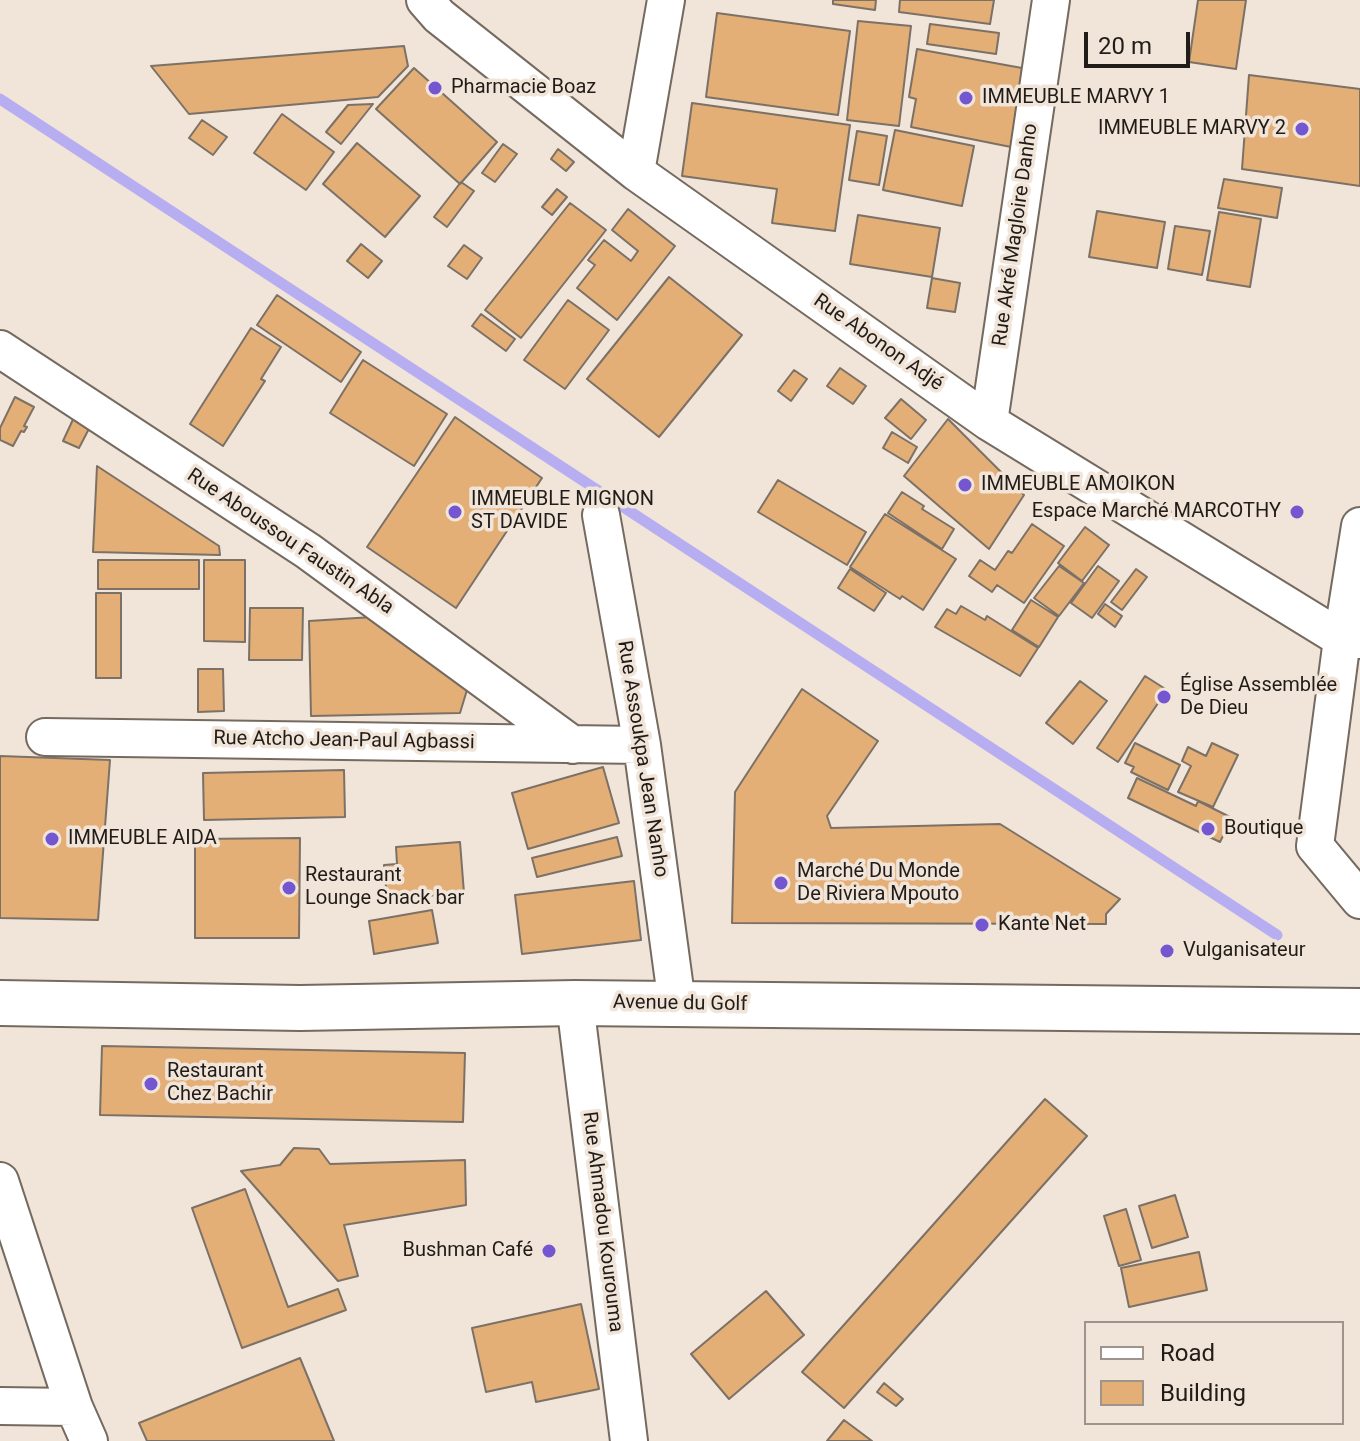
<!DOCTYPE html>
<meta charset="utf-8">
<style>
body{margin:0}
#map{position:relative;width:1360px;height:1441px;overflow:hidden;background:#f1e4d8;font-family:Roboto,sans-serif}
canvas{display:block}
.legend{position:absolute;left:1084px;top:1321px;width:260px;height:104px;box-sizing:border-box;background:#f1e4d8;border:2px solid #9e948b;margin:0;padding:10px 14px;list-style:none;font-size:24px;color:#211c18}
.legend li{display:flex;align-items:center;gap:16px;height:40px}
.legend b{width:40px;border:2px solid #9e948b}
.scale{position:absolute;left:1084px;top:32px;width:106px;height:36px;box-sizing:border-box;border:4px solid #211c18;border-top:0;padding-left:10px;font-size:24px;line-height:28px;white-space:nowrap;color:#211c18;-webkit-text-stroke:6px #f1e4d8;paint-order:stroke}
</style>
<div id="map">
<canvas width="1360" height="1441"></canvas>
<ul class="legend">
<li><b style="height:10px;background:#fff"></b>Road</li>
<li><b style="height:22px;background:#e4af76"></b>Building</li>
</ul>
<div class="scale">20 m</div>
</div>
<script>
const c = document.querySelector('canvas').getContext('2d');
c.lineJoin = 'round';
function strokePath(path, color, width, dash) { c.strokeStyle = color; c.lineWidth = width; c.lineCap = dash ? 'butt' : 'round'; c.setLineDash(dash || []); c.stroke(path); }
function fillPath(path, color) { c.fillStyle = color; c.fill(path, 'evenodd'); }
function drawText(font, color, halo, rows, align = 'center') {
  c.font = font + ' Roboto,sans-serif'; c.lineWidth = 7; c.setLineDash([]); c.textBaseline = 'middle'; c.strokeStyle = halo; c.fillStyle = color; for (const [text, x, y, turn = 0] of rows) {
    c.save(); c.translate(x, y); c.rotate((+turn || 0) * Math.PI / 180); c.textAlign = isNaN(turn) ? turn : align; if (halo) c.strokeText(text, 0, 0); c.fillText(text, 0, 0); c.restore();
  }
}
strokePath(new Path2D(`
 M 0,99 L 1277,935`), '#b7aef2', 11);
const building = new Path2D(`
 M 833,0 L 876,0 L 875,10 L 833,4 Z
 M 900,0 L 994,0 L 990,24 L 899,12 Z
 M 1198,0 L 1246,0 L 1236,69 L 1189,62 Z
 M 717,13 L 850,31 L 838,115 L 706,97 Z
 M 858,21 L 911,26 L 899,126 L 847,120 Z
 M 930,24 L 999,33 L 996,54 L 927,44 Z
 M 404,46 L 408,66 L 378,97 L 189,114 L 151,66 Z
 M 917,49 L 1022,68 L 1016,148 L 911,127 L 916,99 L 909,97 Z
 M 414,68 L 497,142 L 460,184 L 376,109 Z
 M 1249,75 L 1360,89 L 1360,186 L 1242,169 Z
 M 692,103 L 850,125 L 835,231 L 772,223 L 777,189 L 682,176 Z
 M 373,104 L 341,144 L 326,132 L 348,105 Z
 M 282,114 L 334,152 L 306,190 L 254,153 Z
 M 202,120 L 227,137 L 213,155 L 189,138 Z
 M 895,130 L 974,146 L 962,206 L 883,190 Z
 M 857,131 L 887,136 L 879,185 L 849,180 Z
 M 357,143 L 420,196 L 385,237 L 323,184 Z
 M 503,144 L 517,154 L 495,182 L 482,173 Z
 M 558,149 L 574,162 L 566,171 L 551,159 Z
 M 1224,179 L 1282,188 L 1277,218 L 1218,208 Z
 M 461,182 L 474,191 L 447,227 L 434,217 Z
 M 557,189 L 567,197 L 552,215 L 542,207 Z
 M 570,203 L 606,230 L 521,338 L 485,310 Z
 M 628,209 L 675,246 L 617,320 L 577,288 L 595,265 L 588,260 L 604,240 L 631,261 L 638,251 L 612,230 Z
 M 1097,211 L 1165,222 L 1157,268 L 1089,257 Z
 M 1219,212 L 1261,219 L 1250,287 L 1207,280 Z
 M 858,215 L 940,228 L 932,277 L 850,264 Z
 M 1175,226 L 1210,231 L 1202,275 L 1168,269 Z
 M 361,244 L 382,261 L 368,278 L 347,261 Z
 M 464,245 L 482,258 L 467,279 L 448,266 Z
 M 669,277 L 742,335 L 659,437 L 587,379 Z
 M 932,278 L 960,283 L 955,312 L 927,308 Z
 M 277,295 L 361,352 L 341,382 L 257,325 Z
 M 568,300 L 609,330 L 565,389 L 524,360 Z
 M 481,314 L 515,339 L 506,351 L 472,326 Z
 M 251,328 L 281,347 L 261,379 L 265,381 L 223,446 L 190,424 Z
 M 363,360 L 447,414 L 414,466 L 330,413 Z
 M 840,368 L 866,386 L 853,404 L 827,386 Z
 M 794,370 L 807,379 L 791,401 L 778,391 Z
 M 15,397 L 34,407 L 24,426 L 27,427 L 24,432 L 21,431 L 13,446 L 0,440 L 0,428 Z
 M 901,399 L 926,420 L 911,439 L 885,418 Z
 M 76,413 L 93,421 L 79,448 L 63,441 Z
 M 455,417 L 542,478 L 456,608 L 367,547 Z
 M 948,419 L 1024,495 L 989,549 L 904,476 Z
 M 892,432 L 917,447 L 908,463 L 883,448 Z
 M 97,466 L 219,546 L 220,555 L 93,552 Z
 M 778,480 L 866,532 L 847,565 L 758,512 Z
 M 902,492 L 924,506 L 922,509 L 954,529 L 942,549 L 888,513 Z
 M 885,514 L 956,559 L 923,610 L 902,596 L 900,599 L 850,567 Z
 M 1032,524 L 1064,546 L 1024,603 L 997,585 L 992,592 L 969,576 L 980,560 L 995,570 L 1008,551 L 1012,553 Z
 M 1085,527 L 1109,545 L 1082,581 L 1058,563 Z
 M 98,560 L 199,560 L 199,589 L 98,589 Z
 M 204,560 L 245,560 L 245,642 L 204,641 Z
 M 1059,566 L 1084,583 L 1059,616 L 1034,598 Z
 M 1098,566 L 1119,581 L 1092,618 L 1071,603 Z
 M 850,569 L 886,593 L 874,611 L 838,588 Z
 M 1136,569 L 1147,577 L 1122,610 L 1111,602 Z
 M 96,593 L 121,593 L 121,678 L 96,678 Z
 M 1031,600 L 1058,617 L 1039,647 L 1012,630 Z
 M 1105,604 L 1122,616 L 1115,627 L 1098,614 Z
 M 961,606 L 985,620 L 987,616 L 1038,648 L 1020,676 L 935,627 L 947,609 L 956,614 Z
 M 250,608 L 303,608 L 302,660 L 249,660 Z
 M 373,617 L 470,680 L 460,713 L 311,716 L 309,621 Z
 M 198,669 L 223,669 L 224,711 L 198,712 Z
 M 1145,676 L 1167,690 L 1118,762 L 1097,748 Z
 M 1080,681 L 1107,701 L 1073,744 L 1046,723 Z
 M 802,689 L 878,741 L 827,816 L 831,828 L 1000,824 L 1120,899 L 1106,914 L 1106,924 L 732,923 L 735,792 Z
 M 1135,743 L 1180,765 L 1168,790 L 1131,772 L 1134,767 L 1125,763 Z
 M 1212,743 L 1238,755 L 1213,807 L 1178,792 L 1191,766 L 1182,761 L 1188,747 L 1206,756 Z
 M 0,756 L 110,760 L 98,920 L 0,918 Z
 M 603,767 L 619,823 L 528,849 L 512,793 Z
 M 344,770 L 345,817 L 204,820 L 203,773 Z
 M 1137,778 L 1196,806 L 1198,801 L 1232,818 L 1220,842 L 1128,798 Z
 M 617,837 L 622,856 L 537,877 L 532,858 Z
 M 300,838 L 299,938 L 195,938 L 195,839 Z
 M 460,842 L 464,893 L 387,899 L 384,865 L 397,864 L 396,847 Z
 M 634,881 L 641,940 L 522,954 L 515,895 Z
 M 432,910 L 438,943 L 374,954 L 369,921 Z
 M 102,1046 L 465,1053 L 463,1122 L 100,1115 Z
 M 1045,1099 L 1087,1136 L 844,1408 L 802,1372 Z
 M 294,1148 L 319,1149 L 330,1164 L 465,1160 L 466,1205 L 344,1225 L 358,1276 L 338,1281 L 241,1171 L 280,1165 Z
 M 245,1189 L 288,1307 L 338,1289 L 346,1310 L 242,1348 L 192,1208 Z
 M 1175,1195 L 1188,1237 L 1152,1248 L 1139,1206 Z
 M 1126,1209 L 1141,1260 L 1119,1266 L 1104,1216 Z
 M 1199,1252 L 1207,1290 L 1129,1307 L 1121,1268 Z
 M 766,1291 L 804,1335 L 729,1399 L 691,1354 Z
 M 581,1304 L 599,1389 L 536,1402 L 532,1382 L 486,1392 L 472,1328 Z
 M 300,1358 L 334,1441 L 147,1441 L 139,1423 Z
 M 884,1383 L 903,1399 L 896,1406 L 877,1392 Z
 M 844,1420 L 872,1441 L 827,1441 Z`);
fillPath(building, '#e4af76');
strokePath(building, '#7c7166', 2);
const minor = new Path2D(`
 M 425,0 L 439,16 L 636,172 L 989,422 L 1342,639 L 1360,640
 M 636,172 L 666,0
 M 0,349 L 308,551 L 573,745
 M 989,422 L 1051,0
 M 601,515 L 642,745 L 677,1004
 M 1360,526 L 1342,639 L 1315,846 L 1360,900
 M 45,737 L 642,745
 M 575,1003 L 629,1441
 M 0,1181 L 74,1407 L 89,1441
 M 0,1406 L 74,1407`);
const major = new Path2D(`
 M 0,1003 L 300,1008 L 575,1003 L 1360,1011`);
strokePath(minor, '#756a5f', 40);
strokePath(major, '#756a5f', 48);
strokePath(minor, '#fff', 36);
strokePath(major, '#fff', 44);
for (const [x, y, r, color] of [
 [435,88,8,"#7356d0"],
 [966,98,8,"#7356d0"],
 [1302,129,8,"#7356d0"],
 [965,485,8,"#7356d0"],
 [455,512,8,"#7356d0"],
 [1297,512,8,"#7356d0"],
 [1164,697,8,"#7356d0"],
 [1208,829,8,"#7356d0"],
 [52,839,8,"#7356d0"],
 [781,883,8,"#7356d0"],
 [289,888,8,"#7356d0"],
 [982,925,8,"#7356d0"],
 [1167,951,8,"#7356d0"],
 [151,1084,8,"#7356d0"],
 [549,1251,8,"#7356d0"]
]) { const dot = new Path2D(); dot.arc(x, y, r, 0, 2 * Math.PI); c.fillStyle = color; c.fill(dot); strokePath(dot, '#f1e4d8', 3); }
drawText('20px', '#211c18', '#f1e4d8', [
 ["Pharmacie Boaz",451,88],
 ["IMMEUBLE MARVY 1",982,98],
 ["IMMEUBLE MARVY 2",1286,129,"right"],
 ["IMMEUBLE AMOIKON",981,485],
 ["IMMEUBLE MIGNON",471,500],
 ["ST DAVIDE",471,523],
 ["Espace Marché MARCOTHY",1281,512,"right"],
 ["Église Assemblée",1180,686],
 ["De Dieu",1180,709],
 ["Boutique",1224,829],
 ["IMMEUBLE AIDA",68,839],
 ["Marché Du Monde",797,872],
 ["De Riviera Mpouto",797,895],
 ["Restaurant",305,876],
 ["Lounge Snack bar",305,899],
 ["Kante Net",998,925],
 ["Vulganisateur",1183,951],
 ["Restaurant",167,1072],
 ["Chez Bachir",167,1095],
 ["Bushman Café",533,1251,"right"]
], 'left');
drawText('20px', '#211c18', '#f1e4d8', [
 ["Rue Akré Magloire Danho",1016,235,-82],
 ["Rue Abonon Adjé",878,343,35],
 ["Rue Aboussou Faustin Abla",290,542,34],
 ["Rue Atcho Jean-Paul Agbassi",344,741,1],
 ["Rue Assoukpa Jean Nanho",642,759,81],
 ["Avenue du Golf",680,1004,1],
 ["Rue Ahmadou Kourouma",602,1222,83]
]);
</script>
